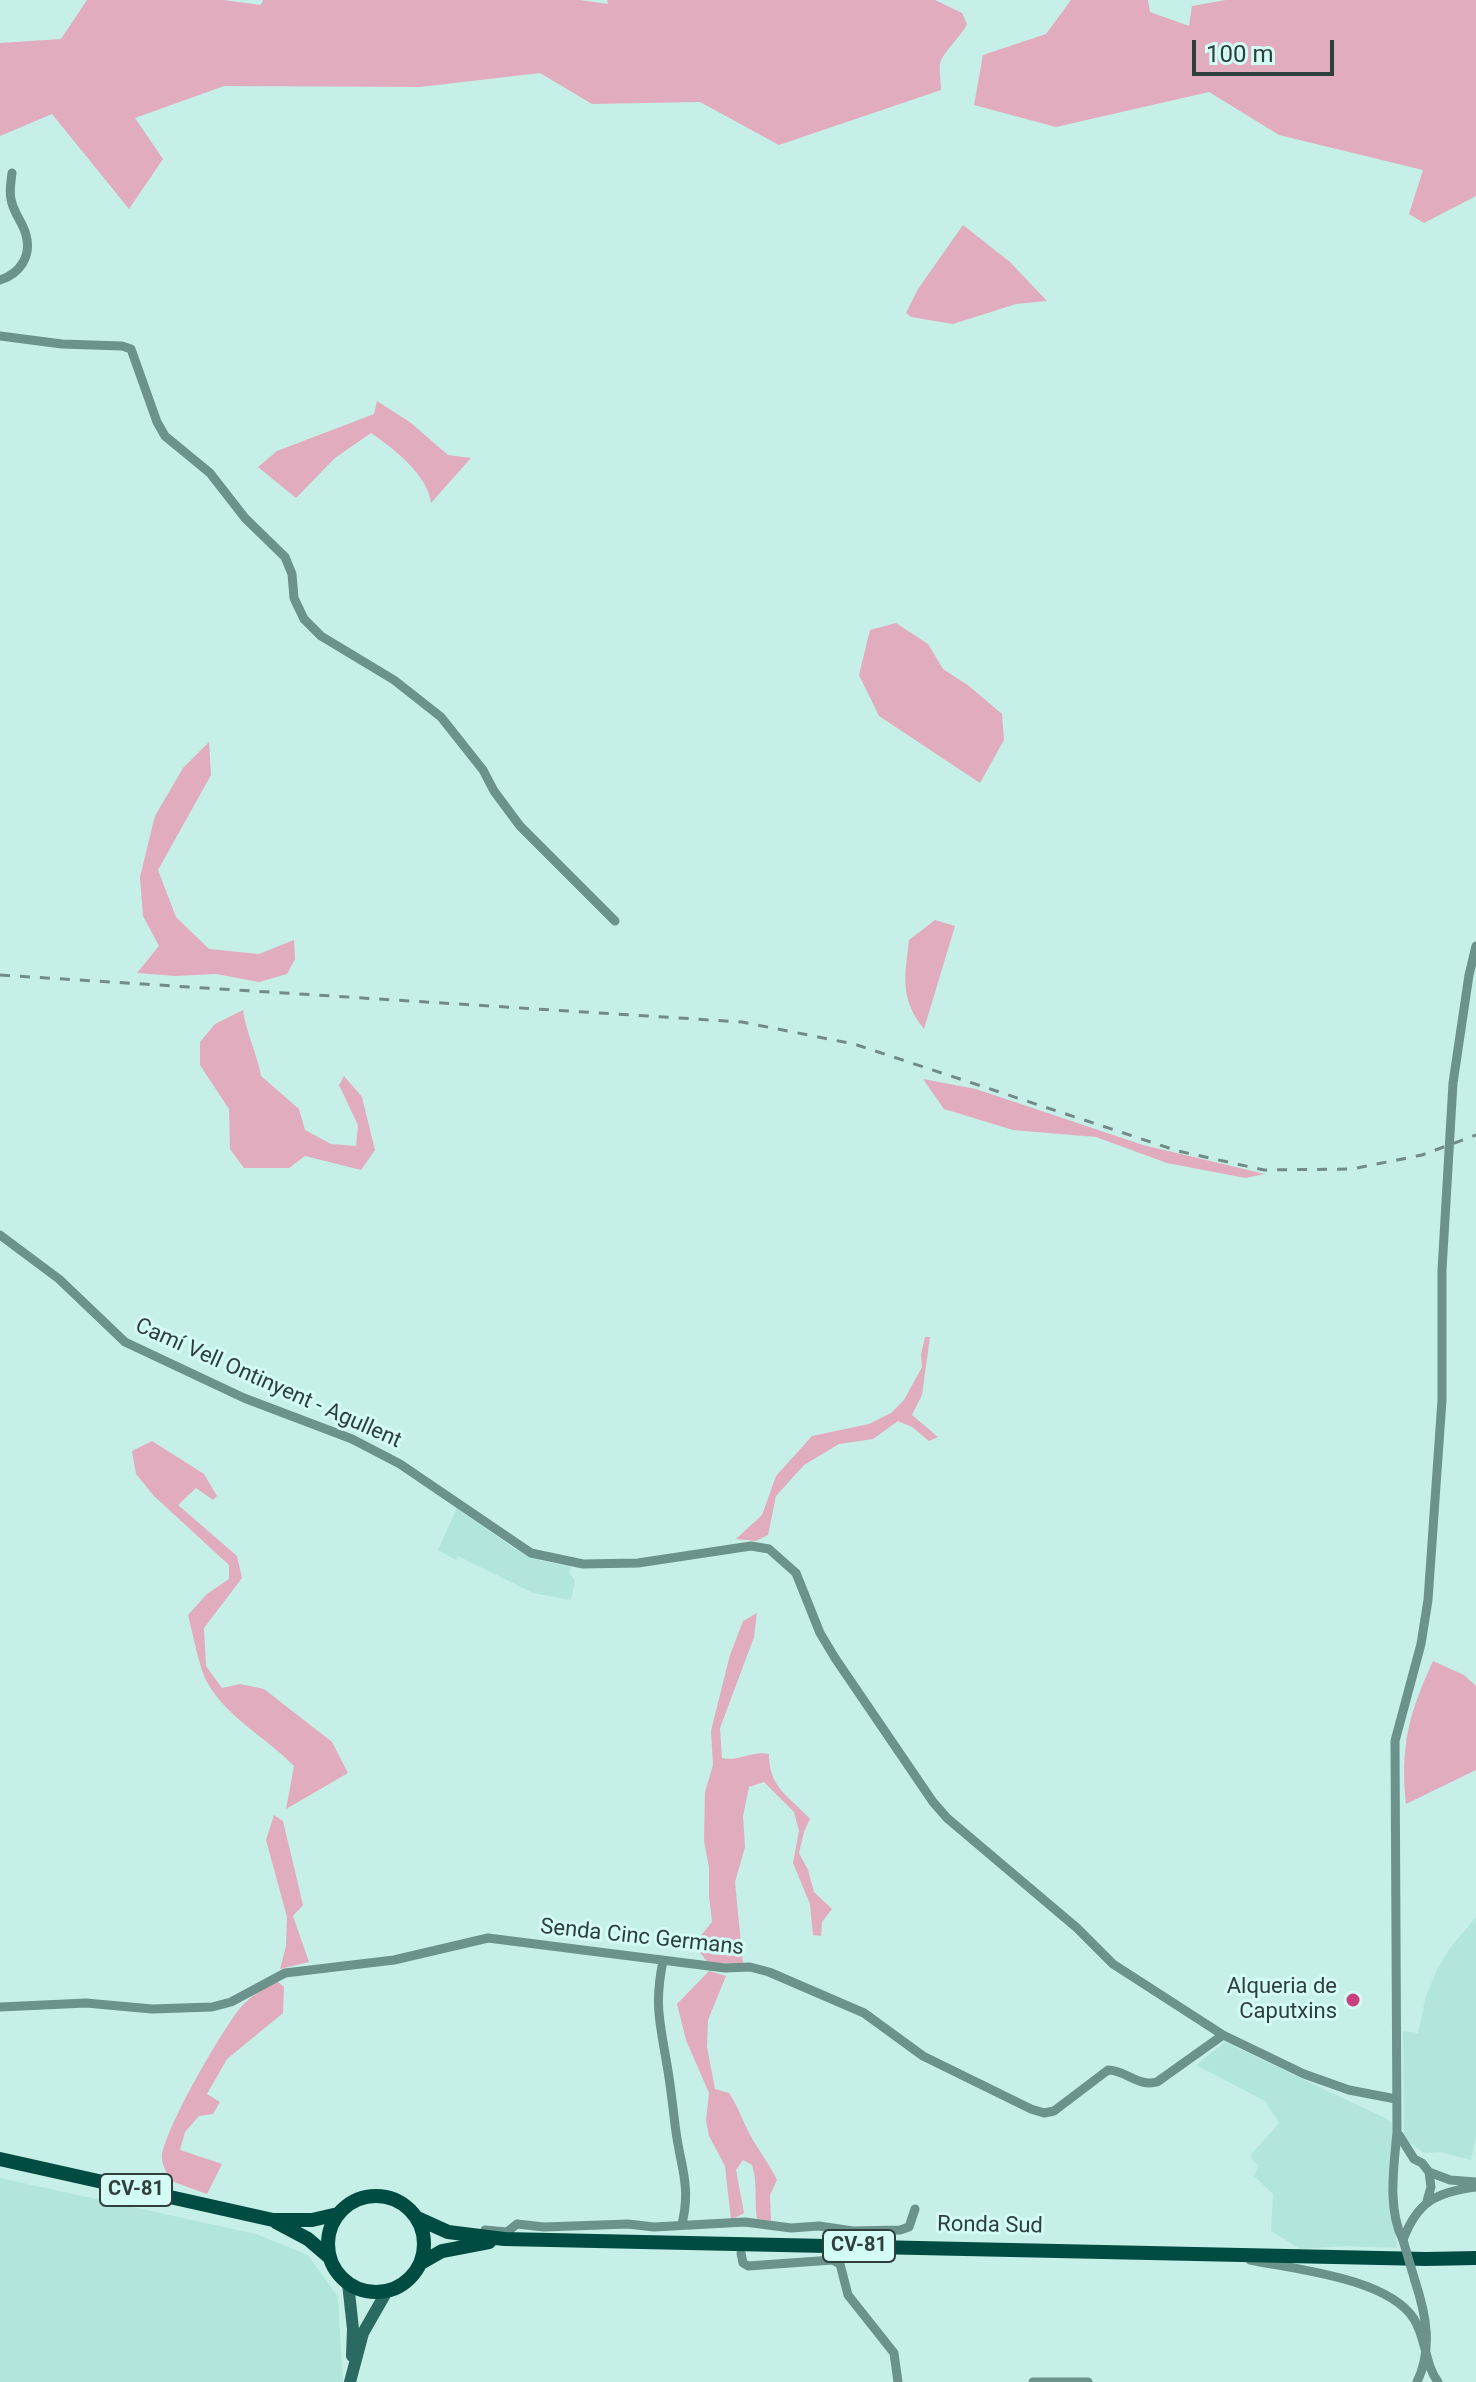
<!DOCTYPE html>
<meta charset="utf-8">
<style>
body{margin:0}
#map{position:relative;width:1476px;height:2382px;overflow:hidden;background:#c6efe7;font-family:Roboto,sans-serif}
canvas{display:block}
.scale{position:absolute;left:1192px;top:40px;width:142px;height:36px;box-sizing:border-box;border:4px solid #2e3f3c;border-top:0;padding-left:10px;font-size:24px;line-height:28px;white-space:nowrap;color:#2e3f3c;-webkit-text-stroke:6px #d3fcf4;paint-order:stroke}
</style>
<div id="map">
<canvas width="1476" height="2382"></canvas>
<div class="scale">100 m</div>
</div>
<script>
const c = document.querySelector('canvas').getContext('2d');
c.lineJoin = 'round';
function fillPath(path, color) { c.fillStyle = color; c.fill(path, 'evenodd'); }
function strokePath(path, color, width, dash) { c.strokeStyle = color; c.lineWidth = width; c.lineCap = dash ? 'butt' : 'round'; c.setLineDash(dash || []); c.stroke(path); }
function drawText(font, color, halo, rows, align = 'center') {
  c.font = font + ' Roboto,sans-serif'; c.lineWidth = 6; c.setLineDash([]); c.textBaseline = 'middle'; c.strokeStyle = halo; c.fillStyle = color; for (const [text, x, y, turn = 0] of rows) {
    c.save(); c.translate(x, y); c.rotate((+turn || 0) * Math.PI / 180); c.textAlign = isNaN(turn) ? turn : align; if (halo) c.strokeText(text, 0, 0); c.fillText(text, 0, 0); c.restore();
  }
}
fillPath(new Path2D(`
 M 457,1508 L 516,1550 L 542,1561 L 572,1567 L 569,1572 L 575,1581 L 571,1600 L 533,1593 L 458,1556 L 456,1560 L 438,1550 Z
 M 1476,1917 L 1476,2137 L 1471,2160 L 1440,2152 L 1424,2153 L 1409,2142 L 1404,2134 L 1403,2031 L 1418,2033 L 1426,1996 L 1437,1970 L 1450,1948 Z
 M 1225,2042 L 1387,2119 L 1393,2124 L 1390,2178 L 1397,2248 L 1346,2246 L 1300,2249 L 1271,2231 L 1273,2194 L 1254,2176 L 1258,2166 L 1250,2156 L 1279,2123 L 1265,2101 L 1196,2065 Z
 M 0,2178 L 256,2234 L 308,2255 L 338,2297 L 343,2382 L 0,2382 Z`), '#b2e5db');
fillPath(new Path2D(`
 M 87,0 L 223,0 L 261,5 L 263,0 L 579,0 L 608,4 L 607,0 L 935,0 L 962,13 L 967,24 C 962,35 942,54 940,63 C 939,71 941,82 941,90 L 779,145 L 700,102 L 592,104 L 540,73 L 420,87 L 224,86 L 135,118 L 163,159 L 129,209 L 52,114 L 0,136 L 0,43 L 61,39 Z
 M 1071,0 L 1148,0 L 1150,12 L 1189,26 L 1192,6 L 1226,0 L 1476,0 L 1476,196 L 1424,223 L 1409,214 L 1423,170 L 1279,135 L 1209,92 L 1056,127 L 974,105 L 983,55 L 1046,34 Z
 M 963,225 L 1010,262 L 1047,301 L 1016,304 L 953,324 L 911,317 L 906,313 L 918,289 Z
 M 377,401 L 411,423 L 448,455 L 471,458 L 431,503 C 428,475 393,448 371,433 L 335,458 L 296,498 L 258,467 L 277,451 L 374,414 Z
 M 896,623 L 928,644 L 943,669 L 969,686 L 1002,714 L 1004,740 L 980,783 L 879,716 L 859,675 L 870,630 Z
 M 209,742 L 211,775 L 158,870 L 176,917 L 209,949 L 259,954 L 294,940 L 295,959 L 287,974 L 259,982 L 216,974 L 175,976 L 137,973 L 159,946 L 143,916 L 140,877 L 155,816 L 183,768 Z
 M 935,920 L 955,926 L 924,1029 C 899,998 905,976 909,940 Z
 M 243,1010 C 246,1033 257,1053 261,1076 L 299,1109 L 305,1130 L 331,1144 L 356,1146 L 358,1125 L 339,1085 L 344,1076 L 362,1097 L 375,1150 L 361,1170 L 305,1156 L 289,1168 L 244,1168 L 230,1149 L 229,1109 L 200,1065 L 200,1042 L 215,1024 Z
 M 923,1079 L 976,1089 L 1143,1145 L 1265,1174 L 1245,1178 L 1167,1163 L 1096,1137 L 1013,1130 L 944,1109 Z
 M 925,1337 L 930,1337 L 922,1395 L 912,1415 L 938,1437 L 929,1441 L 912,1427 L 898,1421 L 873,1439 L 839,1444 L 804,1465 L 776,1496 L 768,1535 L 756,1541 L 736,1539 L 762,1515 L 776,1476 L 812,1436 L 869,1424 L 891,1413 L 904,1400 L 922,1367 L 921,1354 Z
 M 152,1441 L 204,1474 L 217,1496 L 213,1500 L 196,1488 L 178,1505 L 237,1556 L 242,1578 L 204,1628 L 206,1666 L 222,1688 L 240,1684 L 264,1689 L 332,1742 L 348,1773 L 286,1809 L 294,1766 C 266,1737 227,1718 207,1682 C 199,1667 193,1634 188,1615 L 207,1594 L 229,1579 L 229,1565 L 154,1496 L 136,1474 L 132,1451 Z
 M 757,1613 L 754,1637 L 720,1728 L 722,1758 C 739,1762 752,1750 769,1754 C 769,1788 789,1796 810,1819 L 804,1832 L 799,1853 L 808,1870 L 814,1892 L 832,1909 L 822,1922 L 821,1936 L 813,1935 L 810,1904 L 793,1863 L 799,1831 L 794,1812 L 764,1782 L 749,1787 L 743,1816 L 745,1847 L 735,1882 L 743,1964 L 708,1963 L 694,1944 L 712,1922 L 709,1896 L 709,1867 L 704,1841 L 705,1792 L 713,1765 L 711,1731 L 730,1655 L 743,1621 Z
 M 1433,1661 L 1464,1675 L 1476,1686 L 1476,1770 L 1406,1804 C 1400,1746 1409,1713 1433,1661 Z
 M 274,1815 L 283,1821 L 303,1905 L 293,1916 L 309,1962 L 280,1969 L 286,1946 L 287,1917 L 266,1840 Z
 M 709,1971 L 726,1976 L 708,2020 L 707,2047 L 715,2089 L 729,2093 C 739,2108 744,2125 753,2140 C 761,2154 770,2165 777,2180 L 770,2195 L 771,2221 L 757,2219 C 754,2200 758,2183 752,2165 L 743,2160 L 736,2170 L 744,2213 L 731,2220 L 725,2166 L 709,2136 L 706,2120 L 709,2093 L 686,2040 L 677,2004 Z
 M 277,1981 L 284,1987 L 283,2013 L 227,2059 L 207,2094 L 220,2102 L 213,2114 L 199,2116 L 185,2132 L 180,2150 L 222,2164 L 207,2194 L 171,2181 C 168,2174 162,2166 162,2158 C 161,2135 224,2026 242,2006 C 251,1996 264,1988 277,1981 Z`), '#e1acbe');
strokePath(new Path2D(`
 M 0,280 C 19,274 32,257 26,235 C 23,222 13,213 11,199 C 9,191 11,182 12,173
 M 0,336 L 62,344 L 122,346 L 131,349 L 157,422 L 165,436 L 210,473 L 245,518 L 285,557 L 292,574 L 294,598 L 304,619 L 321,636 L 394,680 L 441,717 L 483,770 L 494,791 L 520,826 L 615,921
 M 0,1235 L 59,1279 L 125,1342 L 244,1398 L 352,1439 L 400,1464 L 531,1553 L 583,1564 L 638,1563 L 751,1546 L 769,1549 L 796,1573 L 820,1633 L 835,1658 L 933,1802 L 947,1818 L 1077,1928 L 1113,1964 L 1223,2035 L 1304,2074 L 1349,2090 L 1396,2099
 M 663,1961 C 654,2004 660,2023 667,2065 C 671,2087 673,2110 676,2132 C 681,2168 691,2186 682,2224
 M 0,2007 L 86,2003 L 152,2009 L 212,2007 L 231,2002 L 285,1973 L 394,1960 L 488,1938 L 725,1968 L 750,1967 L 769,1972 L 864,2013 L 923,2056 L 1031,2109 L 1044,2113 L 1054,2111 L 1108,2070 C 1126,2070 1137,2087 1157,2082 L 1223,2035
 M 1399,2135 L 1414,2159 L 1422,2163 L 1429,2172 L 1450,2180 L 1476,2182
 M 1427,2201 L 1431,2187 L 1429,2172
 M 485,2230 L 507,2232 L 517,2224 L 544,2227 L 628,2224 L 654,2227 L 745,2222 L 791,2228 L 819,2226 L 853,2231 L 900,2230 L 909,2227 L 915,2209
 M 1403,2240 C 1387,2209 1394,2166 1397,2132 L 1395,1741 L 1421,1644 L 1428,1600 L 1442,1400 L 1442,1270 L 1453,1083 L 1469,975 L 1476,946
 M 1403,2240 C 1417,2202 1436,2192 1476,2187
 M 741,2253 L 743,2263 L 748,2266 L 833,2260 L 840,2264 L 848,2295 L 894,2353 L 898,2382
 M 1250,2260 C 1294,2269 1388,2278 1414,2319 C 1426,2338 1425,2365 1438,2382
 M 1415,2281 C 1426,2314 1433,2349 1417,2382
 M 1033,2382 L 1088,2382`), '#6b928b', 9);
strokePath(new Path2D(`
 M 348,2283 L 353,2329 L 352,2356
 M 350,2382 L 363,2333 L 387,2291`), '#2a6a60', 12);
strokePath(new Path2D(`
 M 0,2159 L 273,2220 L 312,2220 L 338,2214
 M328 2244a48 48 0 1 1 96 0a48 48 0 1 1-96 0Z
 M 417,2218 L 448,2232 L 504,2239 L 1426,2259 L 1476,2258
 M 276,2222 L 308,2239 L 329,2257
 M 421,2263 L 442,2251 L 489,2242`), '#004b42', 14);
strokePath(new Path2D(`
 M 0,975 L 742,1022 L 854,1044 L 1178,1151 L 1264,1170 L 1352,1169 L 1422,1155 L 1476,1135`), '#708c87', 3, [10, 10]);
strokePath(new Path2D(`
 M 1403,2240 L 1415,2281`), '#6b928b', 9);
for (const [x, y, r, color] of [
 [1353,2000,8,"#c8407e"]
]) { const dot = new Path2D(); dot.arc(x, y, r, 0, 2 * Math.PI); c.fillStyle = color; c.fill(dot); strokePath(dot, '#d3fcf4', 3); }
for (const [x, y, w] of [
 [136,2190,72],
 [859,2246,72]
]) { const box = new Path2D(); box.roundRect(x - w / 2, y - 16, w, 32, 6); c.fillStyle = '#d3fcf4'; c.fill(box); strokePath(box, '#2e3f3c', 2); }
drawText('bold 20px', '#2e3f3c', null, [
 ["CV-81",136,2190],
 ["CV-81",859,2246]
]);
drawText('22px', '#2e3f3c', '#d3fcf4', [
 ["Camí Vell Ontinyent - Agullent",268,1384,24],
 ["Senda Cinc Germans",642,1938,6],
 ["Ronda Sud",990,2226,1]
]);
drawText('22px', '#2e3f3c', '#d3fcf4', [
 ["Alqueria de",1337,1987],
 ["Caputxins",1337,2012]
], 'right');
</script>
